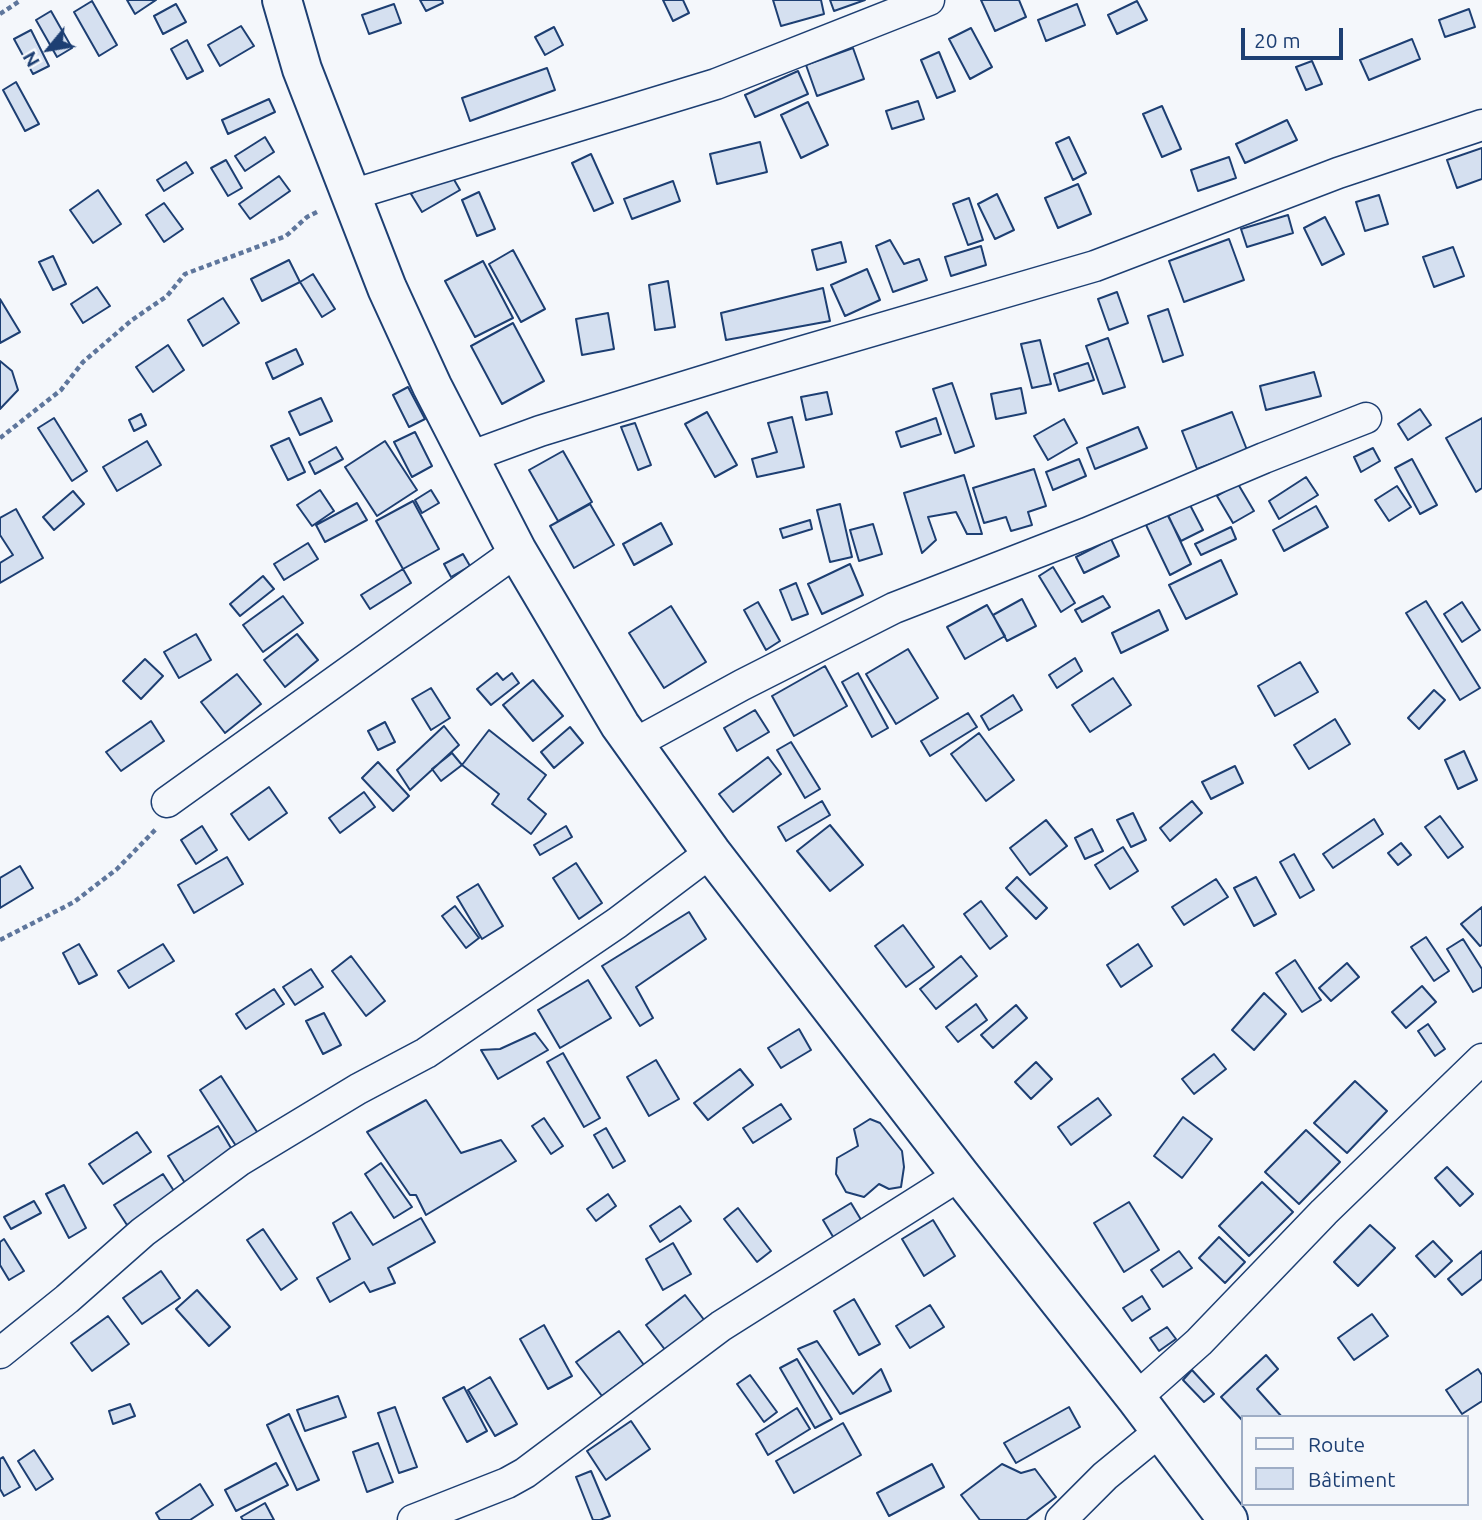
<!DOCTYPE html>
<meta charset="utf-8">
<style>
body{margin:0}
#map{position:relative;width:1482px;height:1520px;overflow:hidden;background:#f4f7fb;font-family:Ubuntu,sans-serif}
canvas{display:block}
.legend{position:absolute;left:1241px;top:1415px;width:228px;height:91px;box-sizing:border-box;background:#f4f7fb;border:2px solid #9eadc5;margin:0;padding:9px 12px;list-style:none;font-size:21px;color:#1d3f73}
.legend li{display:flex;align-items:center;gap:14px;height:35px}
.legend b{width:35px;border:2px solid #9eadc5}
.north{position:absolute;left:14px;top:14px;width:70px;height:70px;-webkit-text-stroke:5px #f4f7fb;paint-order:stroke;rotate:240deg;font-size:19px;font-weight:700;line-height:28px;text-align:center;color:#1d3f73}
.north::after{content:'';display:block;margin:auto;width:24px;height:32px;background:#1d3f73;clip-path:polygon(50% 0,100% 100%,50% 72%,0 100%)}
.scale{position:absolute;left:1241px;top:28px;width:102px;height:32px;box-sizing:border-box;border:4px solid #1d3f73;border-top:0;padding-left:9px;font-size:21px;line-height:24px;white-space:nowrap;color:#1d3f73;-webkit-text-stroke:5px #f4f7fb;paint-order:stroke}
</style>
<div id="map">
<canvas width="1482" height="1520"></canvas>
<ul class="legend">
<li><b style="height:9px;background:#f4f7fb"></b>Route</li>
<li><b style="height:19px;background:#d5e0f0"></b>Bâtiment</li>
</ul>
<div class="north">N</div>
<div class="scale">20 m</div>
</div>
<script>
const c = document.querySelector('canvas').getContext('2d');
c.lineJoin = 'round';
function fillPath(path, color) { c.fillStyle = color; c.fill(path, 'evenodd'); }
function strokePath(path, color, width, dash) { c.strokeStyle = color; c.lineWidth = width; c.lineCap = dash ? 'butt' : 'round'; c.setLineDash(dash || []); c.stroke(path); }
const building = new Path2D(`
 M 127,0 L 156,0 L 135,14 Z
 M 420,0 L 442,0 L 443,3 L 426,11 Z
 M 663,0 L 683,0 L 689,13 L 673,21 Z
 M 773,0 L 821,0 L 824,14 L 781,26 Z
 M 830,0 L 865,0 L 834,11 Z
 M 981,0 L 1019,0 L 1026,17 L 995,31 Z
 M 92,1 L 117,45 L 99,56 L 74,12 Z
 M 1137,1 L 1147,20 L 1117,34 L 1108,15 Z
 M 176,4 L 186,22 L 163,34 L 154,16 Z
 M 394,4 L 401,23 L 369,34 L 362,15 Z
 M 1077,4 L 1085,25 L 1046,41 L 1038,20 Z
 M 1469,9 L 1475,27 L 1445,37 L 1439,20 Z
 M 51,11 L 72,48 L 57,57 L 36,20 Z
 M 241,26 L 254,46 L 220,66 L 208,45 Z
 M 554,27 L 563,45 L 545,55 L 535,37 Z
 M 971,28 L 992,67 L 970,79 L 949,39 Z
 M 31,30 L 49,66 L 33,74 L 14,39 Z
 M 1412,39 L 1420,59 L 1369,80 L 1360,60 Z
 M 187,40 L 203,71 L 187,79 L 171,49 Z
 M 853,48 L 864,79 L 817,96 L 806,65 Z
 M 939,52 L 955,91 L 937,98 L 921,60 Z
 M 1312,61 L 1322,84 L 1306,90 L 1296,67 Z
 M 547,68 L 555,90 L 470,121 L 462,98 Z
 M 798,71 L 808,94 L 755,117 L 745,95 Z
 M 16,82 L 39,124 L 25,131 L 3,90 Z
 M 269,99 L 275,112 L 228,134 L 222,120 Z
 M 918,101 L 924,119 L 892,129 L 886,111 Z
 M 808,102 L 828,145 L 801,158 L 781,115 Z
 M 1162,106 L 1181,149 L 1162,157 L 1143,114 Z
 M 1287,120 L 1297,140 L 1245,163 L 1236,144 Z
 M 265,137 L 274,152 L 245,171 L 235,156 Z
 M 1069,137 L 1086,173 L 1073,180 L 1056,143 Z
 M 760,142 L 767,172 L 717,184 L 710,154 Z
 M 1482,148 L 1482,179 L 1457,188 L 1447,160 Z
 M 591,154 L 613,203 L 594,211 L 572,163 Z
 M 1229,157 L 1236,178 L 1198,191 L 1191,170 Z
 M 226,160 L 242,188 L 228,196 L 211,168 Z
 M 186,162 L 193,173 L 164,191 L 157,180 Z
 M 449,171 L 460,190 L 422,212 L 411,194 Z
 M 279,176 L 290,191 L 250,219 L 239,204 Z
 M 673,181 L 680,201 L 632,219 L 624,199 Z
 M 1078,184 L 1091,214 L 1058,228 L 1045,198 Z
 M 98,190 L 121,224 L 93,243 L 70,210 Z
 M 479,192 L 495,229 L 477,236 L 462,200 Z
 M 997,194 L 1014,230 L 995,239 L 978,204 Z
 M 1379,195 L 1388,224 L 1365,231 L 1356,202 Z
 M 969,198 L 983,240 L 968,245 L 953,204 Z
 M 164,203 L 183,229 L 164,242 L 146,215 Z
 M 1288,215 L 1293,233 L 1247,247 L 1241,229 Z
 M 1325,217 L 1344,254 L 1322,265 L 1304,228 Z
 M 1229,239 L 1244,280 L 1184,302 L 1169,261 Z
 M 890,240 L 904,264 L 919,259 L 927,280 L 893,292 L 876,246 Z
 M 841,242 L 846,262 L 817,270 L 812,250 Z
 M 981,246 L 986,265 L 951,276 L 945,257 Z
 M 1453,247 L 1464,276 L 1434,287 L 1423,257 Z
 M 513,250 L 545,309 L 521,322 L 489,264 Z
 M 53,256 L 66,284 L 53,290 L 39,262 Z
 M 289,260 L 300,282 L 262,301 L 251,279 Z
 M 483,261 L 513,318 L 475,337 L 445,281 Z
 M 867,269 L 880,300 L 845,316 L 831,285 Z
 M 313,274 L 335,309 L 322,317 L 300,282 Z
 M 668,281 L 675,327 L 655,330 L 649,285 Z
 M 97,287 L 110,306 L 83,323 L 71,304 Z
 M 823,288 L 830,321 L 726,340 L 721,313 Z
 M 1117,292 L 1128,323 L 1109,330 L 1098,299 Z
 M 223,298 L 239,323 L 203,346 L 188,320 Z
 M 0,299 L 20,332 L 0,343 Z
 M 1168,309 L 1183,355 L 1163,362 L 1148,316 Z
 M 608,313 L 614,349 L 582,355 L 576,319 Z
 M 513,323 L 544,381 L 502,404 L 471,346 Z
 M 1108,338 L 1125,387 L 1103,394 L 1086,346 Z
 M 1040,340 L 1051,384 L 1032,388 L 1021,344 Z
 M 168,345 L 184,370 L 153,392 L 136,367 Z
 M 296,349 L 303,364 L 273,379 L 266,363 Z
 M 0,361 L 12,371 L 18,390 L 0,409 Z
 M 1088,363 L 1094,380 L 1059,391 L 1054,374 Z
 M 1314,372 L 1321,396 L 1266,410 L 1260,386 Z
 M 952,383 L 974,446 L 955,453 L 933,389 Z
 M 408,387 L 425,419 L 409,427 L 393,395 Z
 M 1021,388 L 1026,413 L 996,419 L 991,394 Z
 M 827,392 L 832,414 L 806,420 L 801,397 Z
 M 321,398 L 332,421 L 300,435 L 289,412 Z
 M 1420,409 L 1431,425 L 1408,440 L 1398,424 Z
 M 707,412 L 737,465 L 715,477 L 685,424 Z
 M 1232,412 L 1247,450 L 1197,469 L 1182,431 Z
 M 141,414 L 146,425 L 134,431 L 129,420 Z
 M 792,417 L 804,467 L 757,477 L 752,459 L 777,452 L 768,423 Z
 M 54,418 L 87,471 L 72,481 L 38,428 Z
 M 936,418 L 941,434 L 901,447 L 896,432 Z
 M 1482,418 L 1482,488 L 1476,492 L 1446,438 Z
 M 1064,419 L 1077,443 L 1048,460 L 1034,436 Z
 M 635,423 L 651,465 L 638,470 L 621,427 Z
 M 1138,427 L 1147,448 L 1095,469 L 1087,448 Z
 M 415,432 L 432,466 L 412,477 L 394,442 Z
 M 289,438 L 305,472 L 288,480 L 271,446 Z
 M 147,441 L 161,465 L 117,491 L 103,467 Z
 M 385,441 L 417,490 L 377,516 L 345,467 Z
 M 336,447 L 343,459 L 315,474 L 309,462 Z
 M 1373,448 L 1380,461 L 1361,472 L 1354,457 Z
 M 563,451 L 592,502 L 558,521 L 529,470 Z
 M 1079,459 L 1086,476 L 1053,490 L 1046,472 Z
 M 1412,459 L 1437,505 L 1420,514 L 1395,468 Z
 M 1034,469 L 1046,506 L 1028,512 L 1032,525 L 1011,531 L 1006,517 L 984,523 L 973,488 Z
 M 964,475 L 982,534 L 967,534 L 956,512 L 928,517 L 936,540 L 922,553 L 904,493 Z
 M 1306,477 L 1318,495 L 1279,519 L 1269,501 Z
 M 1238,484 L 1254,511 L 1233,523 L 1217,496 Z
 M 1397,486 L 1411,507 L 1389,521 L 1375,500 Z
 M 320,490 L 334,511 L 312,526 L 297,505 Z
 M 431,490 L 439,503 L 422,513 L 415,500 Z
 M 73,491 L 84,504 L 54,530 L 43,517 Z
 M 413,501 L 439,549 L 403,569 L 376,521 Z
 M 357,503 L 367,520 L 325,542 L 316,525 Z
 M 590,504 L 614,545 L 574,568 L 550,526 Z
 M 840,504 L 852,557 L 830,562 L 817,510 Z
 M 1190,505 L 1203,530 L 1181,541 L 1168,516 Z
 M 1316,506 L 1328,527 L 1284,551 L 1273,530 Z
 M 16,509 L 43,558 L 0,583 L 0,563 L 13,555 L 0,535 L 0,518 Z
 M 1168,515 L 1191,564 L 1170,575 L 1146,525 Z
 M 810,520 L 812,529 L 783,538 L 780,529 Z
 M 661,523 L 672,544 L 634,565 L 623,544 Z
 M 873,524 L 882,554 L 859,561 L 850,530 Z
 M 1231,527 L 1236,539 L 1201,555 L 1195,544 Z
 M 1111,539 L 1119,556 L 1084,573 L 1076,557 Z
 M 308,543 L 318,559 L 284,580 L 274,564 Z
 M 463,554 L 470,566 L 451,577 L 444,564 Z
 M 1221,560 L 1237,594 L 1186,619 L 1169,585 Z
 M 850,564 L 863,595 L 822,614 L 808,584 Z
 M 1053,567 L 1075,603 L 1061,612 L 1039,576 Z
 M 403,569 L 411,583 L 370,609 L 361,595 Z
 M 263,576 L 274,589 L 240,616 L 230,604 Z
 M 796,583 L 808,614 L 792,620 L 780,590 Z
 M 283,596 L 303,623 L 263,652 L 243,625 Z
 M 1103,596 L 1110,607 L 1082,622 L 1075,610 Z
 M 1022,599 L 1036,626 L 1007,641 L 993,615 Z
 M 1426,601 L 1480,688 L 1460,700 L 1406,613 Z
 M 758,602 L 780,641 L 766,650 L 744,610 Z
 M 1462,602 L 1480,630 L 1462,642 L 1444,614 Z
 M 987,605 L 1005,636 L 965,659 L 947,627 Z
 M 671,606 L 706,662 L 664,688 L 629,633 Z
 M 1159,610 L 1168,630 L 1121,653 L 1112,633 Z
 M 196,634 L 211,660 L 179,678 L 164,652 Z
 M 297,634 L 318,660 L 285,687 L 264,660 Z
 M 908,649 L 938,698 L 896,724 L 866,674 Z
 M 1075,658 L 1082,671 L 1057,688 L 1049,675 Z
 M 145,659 L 163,676 L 141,699 L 123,681 Z
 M 1300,662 L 1318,692 L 1275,716 L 1258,686 Z
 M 825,666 L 847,706 L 794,736 L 772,696 Z
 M 497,673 L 503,680 L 512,673 L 519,683 L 491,705 L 477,689 Z
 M 858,673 L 888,728 L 872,737 L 842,682 Z
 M 237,674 L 261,704 L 225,733 L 201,702 Z
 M 1113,678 L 1131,705 L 1090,732 L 1072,705 Z
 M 533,680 L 563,716 L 533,741 L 503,705 Z
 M 431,688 L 450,718 L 431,730 L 412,699 Z
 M 1434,690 L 1445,700 L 1419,729 L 1408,718 Z
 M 1013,695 L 1022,710 L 989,730 L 981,716 Z
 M 755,710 L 769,732 L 737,751 L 724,728 Z
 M 968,713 L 977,727 L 930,756 L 921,741 Z
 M 1335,719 L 1350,744 L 1309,769 L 1294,745 Z
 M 151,721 L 164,741 L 121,771 L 106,752 Z
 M 385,722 L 395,742 L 378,750 L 368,731 Z
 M 444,726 L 459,745 L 410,790 L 397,770 Z
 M 570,727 L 583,743 L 554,768 L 541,752 Z
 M 489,730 L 546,775 L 528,799 L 546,814 L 531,834 L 492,804 L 499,794 L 462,765 Z
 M 979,733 L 1014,780 L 986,801 L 951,754 Z
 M 791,742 L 820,789 L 805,798 L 777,750 Z
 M 1464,751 L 1477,780 L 1458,789 L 1445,760 Z
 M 452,753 L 462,765 L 441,781 L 432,769 Z
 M 768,757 L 781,774 L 733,812 L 719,794 Z
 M 378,762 L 409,796 L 393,811 L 362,778 Z
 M 1235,766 L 1243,783 L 1211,799 L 1202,782 Z
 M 269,787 L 287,813 L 249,840 L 231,814 Z
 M 364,792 L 375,807 L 340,833 L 329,818 Z
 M 822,801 L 830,815 L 786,841 L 778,827 Z
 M 1192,801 L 1202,813 L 1170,841 L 1160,828 Z
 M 1133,813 L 1146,840 L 1131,847 L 1117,820 Z
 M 1440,816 L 1463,847 L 1448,858 L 1425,827 Z
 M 1374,819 L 1383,834 L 1333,868 L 1323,854 Z
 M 1046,820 L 1067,846 L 1030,875 L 1010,848 Z
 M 830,825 L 863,865 L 830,891 L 797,851 Z
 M 202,826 L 217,850 L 196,864 L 181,840 Z
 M 566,826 L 572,837 L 540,855 L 534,845 Z
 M 1092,829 L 1103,851 L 1085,859 L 1075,838 Z
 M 1401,843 L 1411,855 L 1398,865 L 1388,853 Z
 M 1123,847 L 1138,871 L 1110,889 L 1095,865 Z
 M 1294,854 L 1314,890 L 1300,898 L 1280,862 Z
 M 227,857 L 243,884 L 194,913 L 178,885 Z
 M 576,863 L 602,903 L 579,919 L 553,878 Z
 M 20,866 L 33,888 L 0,908 L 0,878 Z
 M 1017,877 L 1047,908 L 1036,919 L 1006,888 Z
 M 1256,877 L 1276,914 L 1254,926 L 1234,888 Z
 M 1216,879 L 1228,897 L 1184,925 L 1172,907 Z
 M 478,884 L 503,926 L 482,939 L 457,897 Z
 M 981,901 L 1007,936 L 990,949 L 964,914 Z
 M 455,906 L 479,938 L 466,948 L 442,916 Z
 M 1482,907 L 1482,945 L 1480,946 L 1461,924 Z
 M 689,912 L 706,939 L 636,987 L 653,1018 L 640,1026 L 602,966 Z
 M 903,925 L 934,967 L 906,987 L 875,946 Z
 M 1426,937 L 1449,971 L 1434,981 L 1411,947 Z
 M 1463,939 L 1482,969 L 1482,987 L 1473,992 L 1447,949 Z
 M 79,944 L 97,975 L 79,984 L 63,953 Z
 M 163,944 L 174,961 L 129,988 L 118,971 Z
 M 1138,944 L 1152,966 L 1121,987 L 1107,965 Z
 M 351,956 L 385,1001 L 366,1016 L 332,971 Z
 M 961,956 L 977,976 L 936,1009 L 920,989 Z
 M 1295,960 L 1321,1000 L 1302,1012 L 1276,973 Z
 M 1347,963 L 1359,977 L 1331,1001 L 1319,988 Z
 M 311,969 L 323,987 L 295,1005 L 283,987 Z
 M 588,980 L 611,1018 L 560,1048 L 538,1010 Z
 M 1422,986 L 1436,1002 L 1406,1028 L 1392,1012 Z
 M 274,989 L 284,1004 L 246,1029 L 236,1014 Z
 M 1264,993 L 1286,1014 L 1254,1050 L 1232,1030 Z
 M 976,1004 L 987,1020 L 958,1042 L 946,1027 Z
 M 1016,1005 L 1027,1018 L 993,1048 L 981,1035 Z
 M 324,1013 L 341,1045 L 323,1054 L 306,1021 Z
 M 1428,1024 L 1445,1049 L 1435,1056 L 1418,1031 Z
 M 799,1029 L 811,1050 L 781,1068 L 768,1048 Z
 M 535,1033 L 548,1050 L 498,1079 L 481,1050 L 500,1049 Z
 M 563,1053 L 600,1118 L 584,1127 L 547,1062 Z
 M 1214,1054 L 1226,1069 L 1194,1094 L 1182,1079 Z
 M 656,1060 L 679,1099 L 649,1116 L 627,1077 Z
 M 1036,1062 L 1052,1079 L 1031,1099 L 1015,1082 Z
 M 740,1069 L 753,1085 L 708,1120 L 694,1103 Z
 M 221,1076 L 259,1135 L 238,1149 L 200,1090 Z
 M 1355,1081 L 1387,1111 L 1347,1153 L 1314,1123 Z
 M 1098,1098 L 1111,1115 L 1071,1145 L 1058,1127 Z
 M 426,1100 L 461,1153 L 501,1140 L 516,1161 L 426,1215 L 416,1195 L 410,1195 L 367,1132 Z
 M 781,1104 L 791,1119 L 753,1143 L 743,1128 Z
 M 1183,1117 L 1212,1139 L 1182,1178 L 1154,1156 Z
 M 544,1118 L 563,1146 L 551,1154 L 532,1126 Z
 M 870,1119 L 880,1123 L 902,1151 L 904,1167 L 901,1187 L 889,1189 L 879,1184 L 864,1197 L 846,1192 L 836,1174 L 837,1158 L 858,1146 L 854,1129 Z
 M 218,1126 L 234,1153 L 185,1183 L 168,1156 Z
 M 606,1128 L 625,1161 L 613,1168 L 594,1135 Z
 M 1306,1130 L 1340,1162 L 1299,1204 L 1265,1172 Z
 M 137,1132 L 151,1152 L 103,1184 L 89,1164 Z
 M 381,1163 L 412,1207 L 394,1218 L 365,1174 Z
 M 1447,1167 L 1473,1194 L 1460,1206 L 1435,1178 Z
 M 163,1174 L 176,1194 L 127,1225 L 114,1205 Z
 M 1262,1182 L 1293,1212 L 1249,1256 L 1219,1226 Z
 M 64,1185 L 86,1228 L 69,1238 L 46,1194 Z
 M 608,1194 L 616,1206 L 596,1221 L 587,1209 Z
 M 34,1201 L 41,1213 L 11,1229 L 4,1217 Z
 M 1129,1202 L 1159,1250 L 1124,1272 L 1094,1223 Z
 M 851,1203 L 863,1223 L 835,1240 L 823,1220 Z
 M 680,1206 L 691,1221 L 660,1242 L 650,1226 Z
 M 738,1208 L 771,1251 L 757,1262 L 724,1219 Z
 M 351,1212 L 373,1245 L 421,1218 L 435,1242 L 388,1268 L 395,1283 L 370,1292 L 364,1282 L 330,1302 L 317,1278 L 350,1259 L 333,1223 Z
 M 933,1220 L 955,1256 L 924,1276 L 902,1239 Z
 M 1370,1225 L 1395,1248 L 1358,1286 L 1334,1262 Z
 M 263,1229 L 297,1279 L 281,1290 L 247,1240 Z
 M 1219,1237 L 1245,1262 L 1225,1283 L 1199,1258 Z
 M 4,1239 L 24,1271 L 9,1280 L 0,1265 L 0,1242 Z
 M 1433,1241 L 1452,1261 L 1435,1277 L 1416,1256 Z
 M 673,1243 L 691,1274 L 663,1290 L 646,1259 Z
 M 1179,1251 L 1192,1268 L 1163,1287 L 1151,1270 Z
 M 1482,1251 L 1482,1279 L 1462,1295 L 1448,1279 Z
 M 161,1271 L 180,1298 L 142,1324 L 123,1298 Z
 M 197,1290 L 230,1327 L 209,1346 L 176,1309 Z
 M 685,1295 L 705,1321 L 666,1351 L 646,1325 Z
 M 1142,1296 L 1150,1309 L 1132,1321 L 1123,1308 Z
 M 854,1299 L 880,1344 L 859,1355 L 834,1311 Z
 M 930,1305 L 944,1327 L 910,1348 L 896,1326 Z
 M 1372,1314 L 1388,1336 L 1354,1360 L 1338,1338 Z
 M 108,1316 L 129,1344 L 92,1371 L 71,1343 Z
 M 544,1325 L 572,1376 L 548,1389 L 520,1339 Z
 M 1167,1327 L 1176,1339 L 1159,1351 L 1150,1338 Z
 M 619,1331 L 644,1365 L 602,1396 L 576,1362 Z
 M 817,1341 L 853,1394 L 881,1369 L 891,1391 L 840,1414 L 798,1349 Z
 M 1266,1355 L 1278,1369 L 1257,1389 L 1282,1417 L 1242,1417 L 1242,1420 L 1221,1397 Z
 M 797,1359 L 832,1419 L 815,1428 L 780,1368 Z
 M 1478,1369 L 1482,1375 L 1482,1401 L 1462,1414 L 1446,1390 Z
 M 1192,1370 L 1214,1394 L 1204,1402 L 1183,1380 Z
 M 750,1375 L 777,1412 L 764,1422 L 737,1384 Z
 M 490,1377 L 517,1424 L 495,1436 L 468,1390 Z
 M 464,1387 L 487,1431 L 467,1442 L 443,1398 Z
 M 338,1396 L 346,1417 L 305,1431 L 297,1410 Z
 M 130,1404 L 135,1416 L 113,1424 L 109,1411 Z
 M 395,1407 L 417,1467 L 399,1473 L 378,1413 Z
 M 1069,1407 L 1080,1427 L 1016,1463 L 1004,1443 Z
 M 797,1408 L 810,1429 L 768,1455 L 756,1434 Z
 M 289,1414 L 319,1480 L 297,1490 L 267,1425 Z
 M 631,1421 L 650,1449 L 606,1480 L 587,1451 Z
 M 843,1423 L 861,1455 L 794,1493 L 776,1461 Z
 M 378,1443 L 393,1482 L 367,1492 L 353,1452 Z
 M 34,1450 L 53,1479 L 36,1490 L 18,1461 Z
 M 3,1457 L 20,1487 L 4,1496 L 0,1489 L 0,1459 Z
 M 276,1463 L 288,1485 L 236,1511 L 225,1490 Z
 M 932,1464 L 944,1487 L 889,1516 L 877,1493 Z
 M 1002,1464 L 1021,1473 L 1035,1469 L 1056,1497 L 1026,1520 L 980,1520 L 961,1495 Z
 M 591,1471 L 610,1516 L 600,1520 L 593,1520 L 576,1477 Z
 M 200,1484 L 213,1505 L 190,1520 L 160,1520 L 156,1513 Z
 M 265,1503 L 274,1520 L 243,1520 L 241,1517 Z`);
fillPath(building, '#d5e0f0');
strokePath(building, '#1d3f73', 2);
const minor = new Path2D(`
 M 351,195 L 716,84 L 929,0
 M 469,457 L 540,431 L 745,368 L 1095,266 L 1338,173 L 1482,125
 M 634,744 L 742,685 L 894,608 L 1087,533 L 1264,458 L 1366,418
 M 167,802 L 517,551
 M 0,1353 L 67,1299 L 143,1232 L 239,1161 L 358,1089 L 426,1053 L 617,923 L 711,852
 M 1136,1398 L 1199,1342 L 1324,1212 L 1482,1059
 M 413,1520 L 507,1483 L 525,1473 L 721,1326 L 960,1175
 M 1061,1520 L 1105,1476 L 1160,1431`);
const primary = new Path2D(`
 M 282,0 L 302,69 L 387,288 L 432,386 L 517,551 L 620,725 L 711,852 L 960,1175 L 1136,1398 L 1228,1520`);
strokePath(minor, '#1d3f73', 33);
strokePath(primary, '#1d3f73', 42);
strokePath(new Path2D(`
 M 0,14 L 21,0
 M 0,438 L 61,390 L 83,362 L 132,320 L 167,296 L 185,274 L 286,236 L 307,217 L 319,211
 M 0,940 L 74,902 L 117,869 L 156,829`), '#5e769c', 4.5, [5, 3.5]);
strokePath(minor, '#f4f7fb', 30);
strokePath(primary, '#f4f7fb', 38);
</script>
